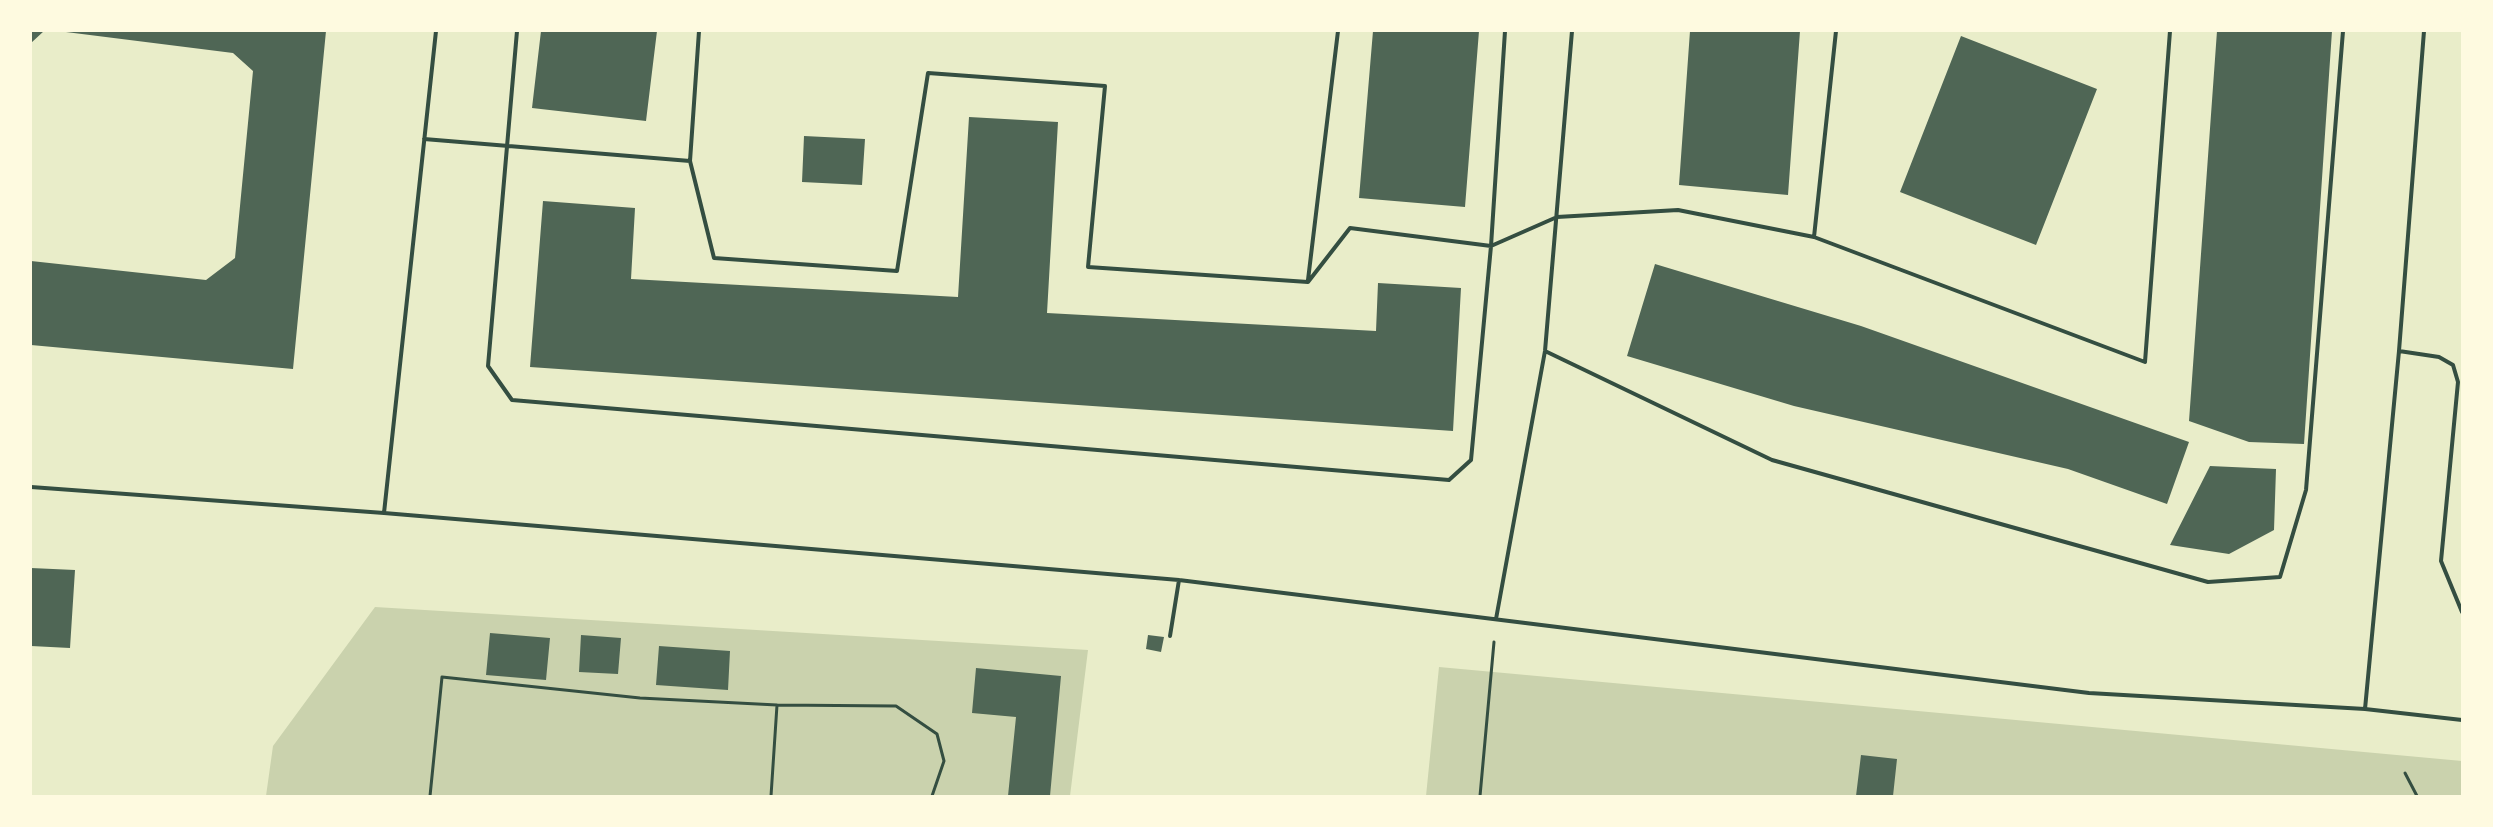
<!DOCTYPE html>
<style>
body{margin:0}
#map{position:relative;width:2493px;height:827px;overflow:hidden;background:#e9edc9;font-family:"Nunito Sans",sans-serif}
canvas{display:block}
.frame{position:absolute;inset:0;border:32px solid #fefae0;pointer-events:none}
</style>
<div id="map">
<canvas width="2493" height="827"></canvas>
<div class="frame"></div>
</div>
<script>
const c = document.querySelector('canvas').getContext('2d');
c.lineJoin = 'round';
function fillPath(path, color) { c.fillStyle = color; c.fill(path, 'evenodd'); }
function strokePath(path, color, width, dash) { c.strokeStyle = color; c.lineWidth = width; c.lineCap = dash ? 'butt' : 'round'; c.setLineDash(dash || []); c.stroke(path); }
fillPath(new Path2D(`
 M 375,607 L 1088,650 L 1070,796 L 266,796 L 273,746 Z
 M 1439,667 L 2462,761 L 2462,796 L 1426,796 Z`), '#cad2ad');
fillPath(new Path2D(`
 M 31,31 L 44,31 L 31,43 Z
 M 58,31 L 326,31 L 293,369 L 31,345 L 31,261 L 206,280 L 235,258 L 253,71 L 233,53 Z
 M 541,31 L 657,31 L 646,121 L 532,108 Z
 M 1373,31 L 1479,31 L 1465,207 L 1359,198 Z
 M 1690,31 L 1800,31 L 1788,195 L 1679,185 Z
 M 2217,31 L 2332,31 L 2304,444 L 2249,442 L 2189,421 Z
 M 1961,36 L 2097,89 L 2036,245 L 1900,192 Z
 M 969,117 L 1058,122 L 1047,313 L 1376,331 L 1378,283 L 1461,288 L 1453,431 L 530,367 L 543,201 L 635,208 L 631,279 L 958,297 Z
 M 804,136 L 865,139 L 862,185 L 802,182 Z
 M 1655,264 L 1861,326 L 2189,442 L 2167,504 L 2068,469 L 1794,406 L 1627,356 Z
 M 2210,466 L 2276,469 L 2274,530 L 2229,554 L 2170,545 Z
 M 31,568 L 75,570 L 70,648 L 31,646 Z
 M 490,633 L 550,638 L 546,680 L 486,675 Z
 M 581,635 L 621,638 L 618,674 L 579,672 Z
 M 1148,635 L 1164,637 L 1161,652 L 1146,649 Z
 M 659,646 L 730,651 L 728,690 L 656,685 Z
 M 976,668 L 1061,676 L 1050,796 L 1008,796 L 1016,717 L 972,713 Z
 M 1861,755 L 1897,759 L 1893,796 L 1856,796 Z`), '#4f6655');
strokePath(new Path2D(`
 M 2405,773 L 2417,796
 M 430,796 L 442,677 L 640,698 L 777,705 L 896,706 L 937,734 L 944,761 L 932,796
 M 771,796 L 777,705
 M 1480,796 L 1494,642`), '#344e41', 3);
strokePath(new Path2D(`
 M 517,31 L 488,366 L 512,400 L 1449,480 L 1471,460 L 1491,246 L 1505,31
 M 424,139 L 690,161 L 714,258 L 897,271 L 928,73 L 1105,86 L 1088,267 L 1308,282 L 1350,228 L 1491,246 L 1557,217 L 1678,210 L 1814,237 L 2145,362 L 2170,31
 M 690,161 L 699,31
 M 1814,237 L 1836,31
 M 1308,280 L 1338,31
 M 1545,351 L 1772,460 L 2208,582 L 2280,577 L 2306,490 L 2343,31
 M 2399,351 L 2439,357 L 2453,365 L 2458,382 L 2441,561 L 2462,612
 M 31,487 L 384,513 L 1179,580 L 2089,693 L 2365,709 L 2462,720
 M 384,513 L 436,31
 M 1496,619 L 1545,351 L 1572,31
 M 1170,636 L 1179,580
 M 2365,709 L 2399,351 L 2424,31`), '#344e41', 4);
</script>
